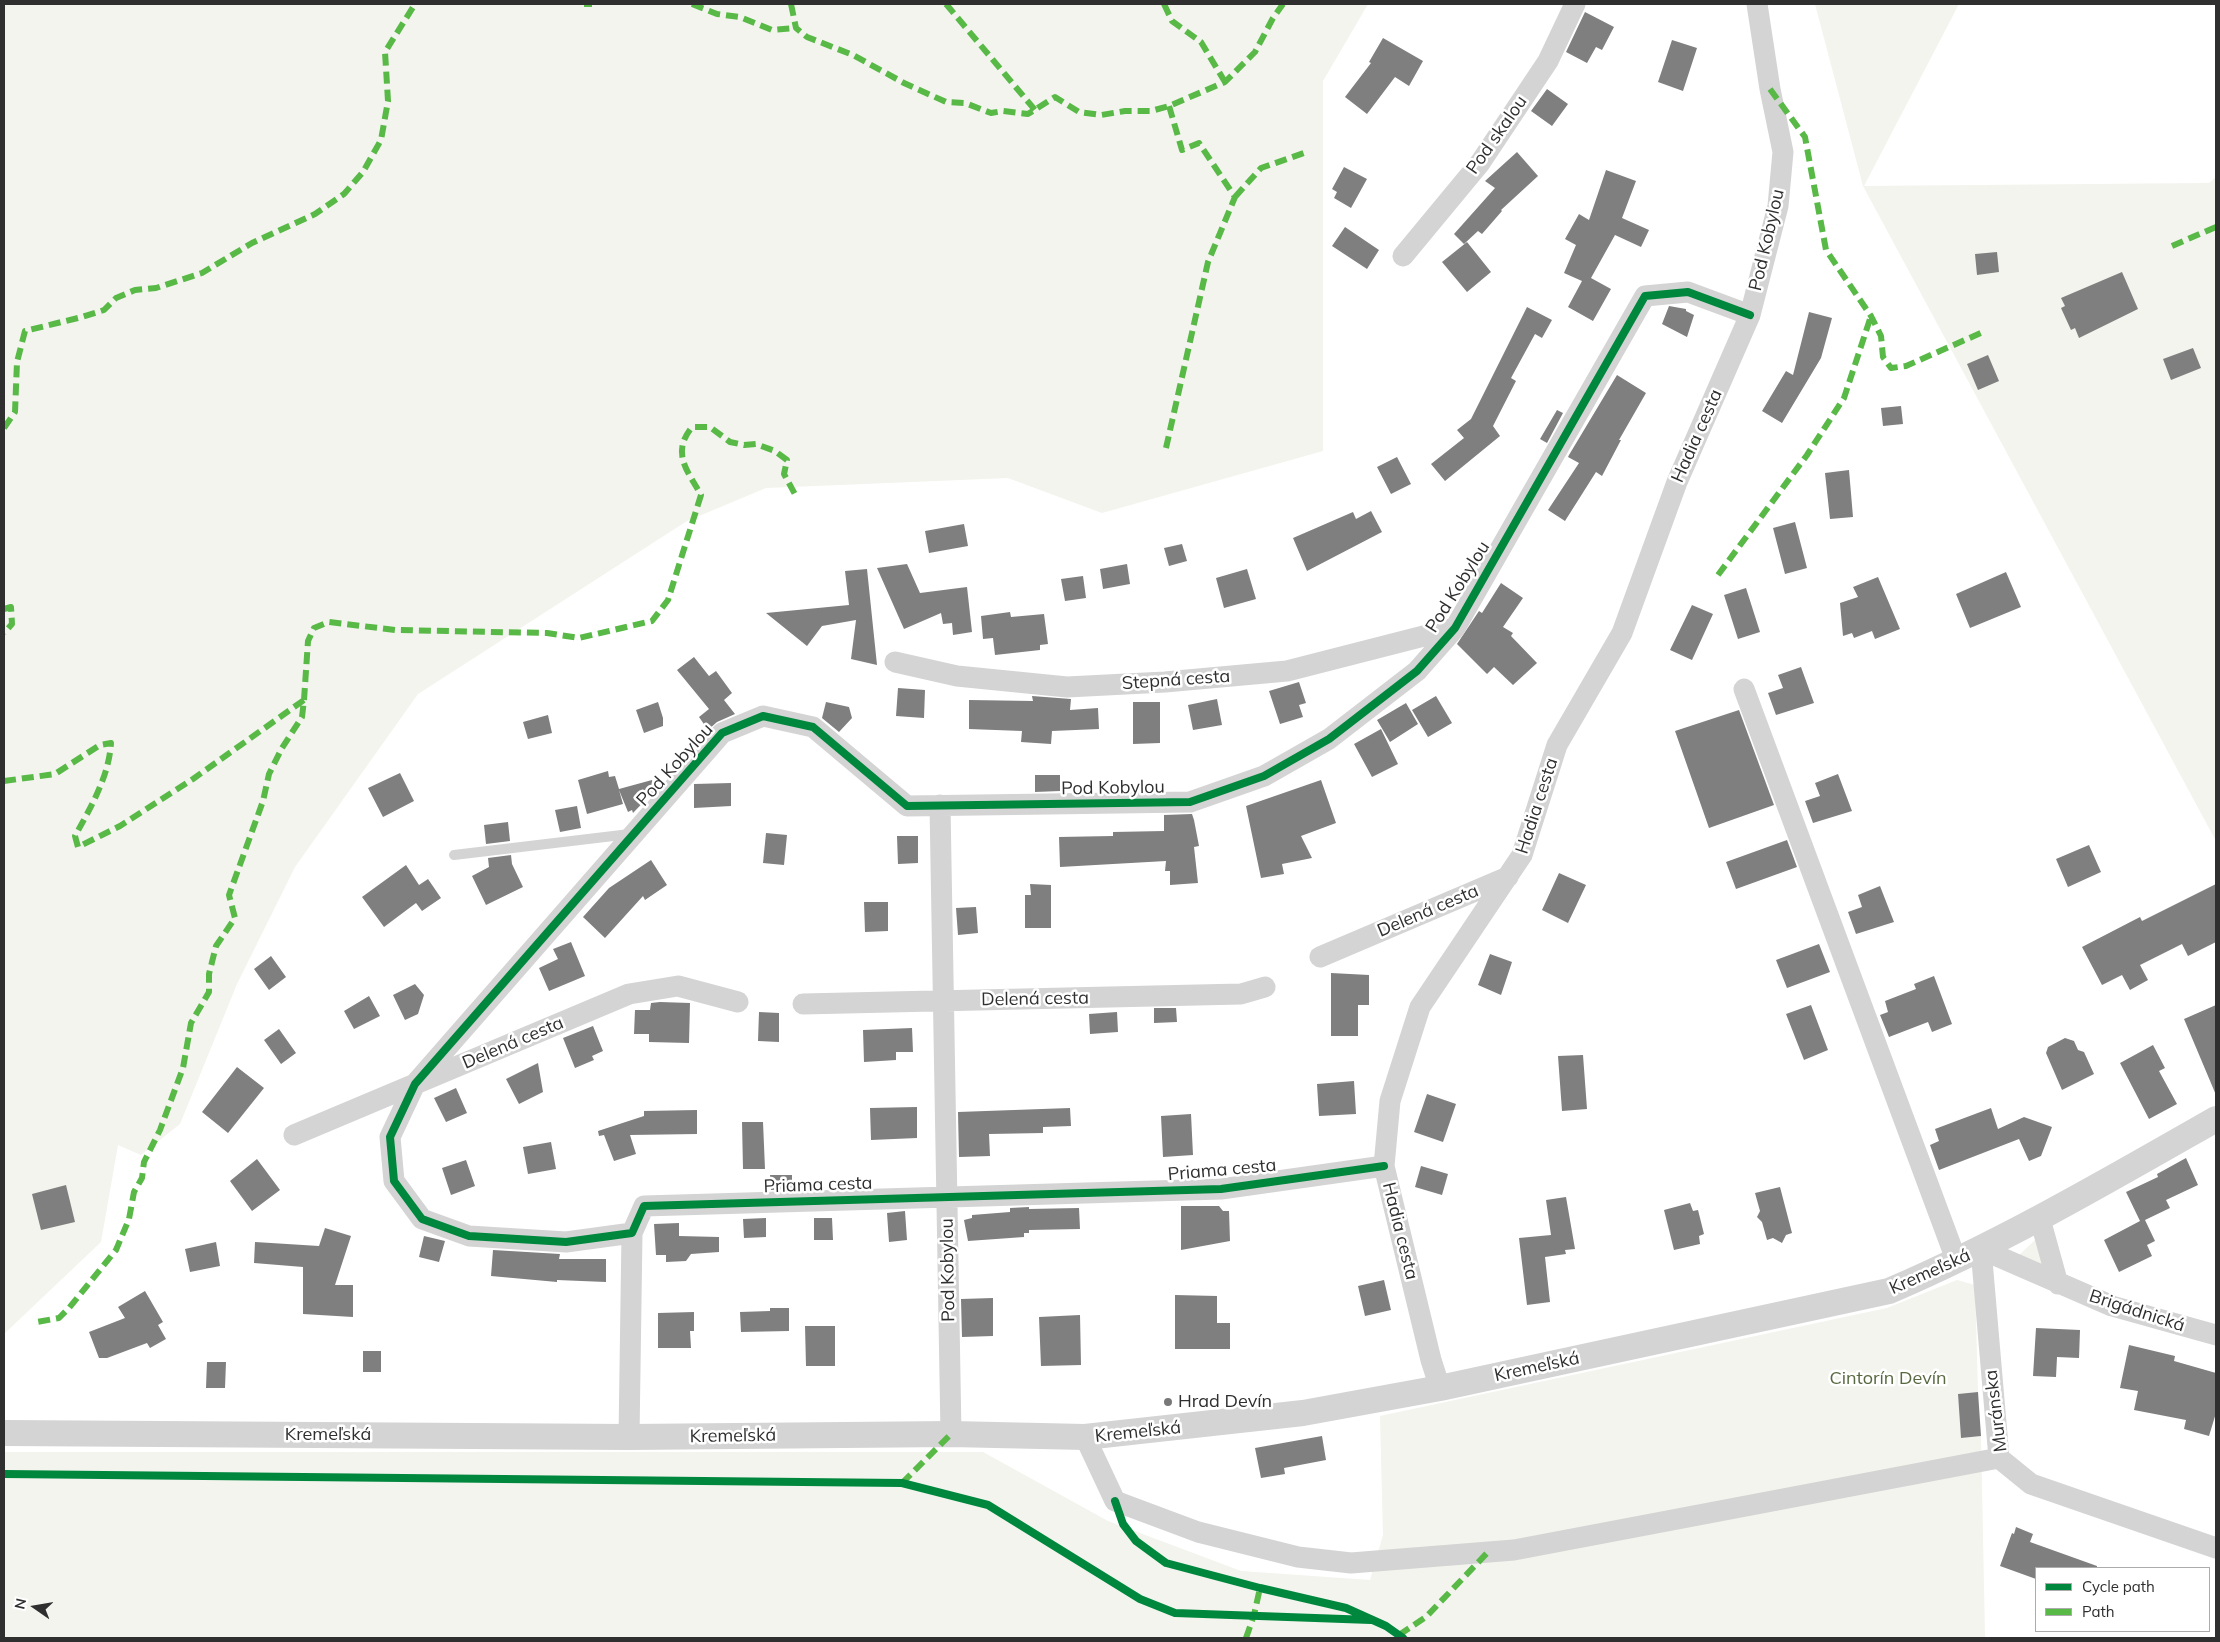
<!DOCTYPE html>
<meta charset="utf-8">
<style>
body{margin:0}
#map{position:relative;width:2220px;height:1642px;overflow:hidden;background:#fff;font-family:Mulish,sans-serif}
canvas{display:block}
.frame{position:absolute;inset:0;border:5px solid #2f2f2f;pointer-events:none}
.legend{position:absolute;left:2035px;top:1567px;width:175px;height:65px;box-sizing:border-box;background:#fff;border:1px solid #acacac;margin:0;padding:6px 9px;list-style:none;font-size:15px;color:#2f2f2f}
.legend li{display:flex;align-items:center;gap:10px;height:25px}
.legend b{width:25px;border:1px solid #acacac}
.north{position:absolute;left:10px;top:1582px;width:50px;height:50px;-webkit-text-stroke:4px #fff;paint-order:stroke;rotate:283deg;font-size:14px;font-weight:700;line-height:20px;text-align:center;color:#2f2f2f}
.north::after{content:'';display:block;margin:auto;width:18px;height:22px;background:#2f2f2f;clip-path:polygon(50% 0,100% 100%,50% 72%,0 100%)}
</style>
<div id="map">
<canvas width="2220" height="1642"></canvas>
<div class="frame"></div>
<ul class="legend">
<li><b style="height:6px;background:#00873e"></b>Cycle path</li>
<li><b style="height:6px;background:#58b947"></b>Path</li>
</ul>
<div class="north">N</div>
</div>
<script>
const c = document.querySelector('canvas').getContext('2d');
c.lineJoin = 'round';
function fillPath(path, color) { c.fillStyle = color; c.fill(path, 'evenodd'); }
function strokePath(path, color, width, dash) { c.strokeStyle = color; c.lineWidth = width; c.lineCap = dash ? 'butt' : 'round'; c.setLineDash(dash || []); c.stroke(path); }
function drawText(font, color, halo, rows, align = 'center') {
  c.font = font + ' Mulish,sans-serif'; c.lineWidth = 5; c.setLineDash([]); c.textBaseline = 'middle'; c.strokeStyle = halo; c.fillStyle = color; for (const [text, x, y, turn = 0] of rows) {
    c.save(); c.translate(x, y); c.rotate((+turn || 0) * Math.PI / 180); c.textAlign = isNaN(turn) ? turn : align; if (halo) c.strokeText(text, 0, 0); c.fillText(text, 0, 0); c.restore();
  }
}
fillPath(new Path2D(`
 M 4,4 L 1368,4 L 1323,81 L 1323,451 L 1102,513 L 1008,478 L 766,488 L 687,521 L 418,694 L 295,867 L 237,984 L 180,1124 L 141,1155 L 118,1145 L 101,1242 L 4,1334 Z
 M 1815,4 L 1959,4 L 1864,186 L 2209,183 L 2216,177 L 2216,841 L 1863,186 Z
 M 2035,1240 L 2044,1267 L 2017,1257 Z
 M 1957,1280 L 1975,1285 L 1978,1392 L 1958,1394 L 1961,1438 L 1981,1436 L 1985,1638 L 4,1638 L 4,1452 L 983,1452 L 1108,1521 L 1241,1571 L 1370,1580 L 1383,1535 L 1380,1416 L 1887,1308 Z`), '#f2f4ed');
fillPath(new Path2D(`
 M 1585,12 L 1614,27 L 1602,50 L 1596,47 L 1587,63 L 1566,52 Z
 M 1383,38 L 1423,61 L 1409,86 L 1395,77 L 1367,114 L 1345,97 L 1371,63 L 1369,62 Z
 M 1672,40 L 1697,48 L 1683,91 L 1658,82 Z
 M 1547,89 L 1568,104 L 1552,126 L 1531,111 Z
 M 1517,152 L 1538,176 L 1501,210 L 1502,211 L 1482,234 L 1478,231 L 1464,244 L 1454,234 L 1495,188 L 1485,181 Z
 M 1344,167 L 1367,179 L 1351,208 L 1334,198 L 1337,192 L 1332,189 Z
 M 1606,170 L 1636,181 L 1622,218 L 1649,230 L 1641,247 L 1615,235 L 1591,278 L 1611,289 L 1593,321 L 1568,307 L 1582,281 L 1564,273 L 1576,245 L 1565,239 L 1579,214 L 1589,220 Z
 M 1345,227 L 1379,250 L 1367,269 L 1332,246 Z
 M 1467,242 L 1491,272 L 1467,292 L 1442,262 Z
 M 1997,252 L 1999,272 L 1977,275 L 1975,254 Z
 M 2122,272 L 2138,309 L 2079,338 L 2075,328 L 2071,330 L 2061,308 L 2065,306 L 2061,298 Z
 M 1669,306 L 1686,309 L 1686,311 L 1694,315 L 1687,337 L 1662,324 Z
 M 1527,307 L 1552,320 L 1542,338 L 1535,334 L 1511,378 L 1516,381 L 1493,426 L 1500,436 L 1445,481 L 1431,464 L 1464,438 L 1457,430 L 1471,419 Z
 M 1809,312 L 1832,318 L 1821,358 L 1782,423 L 1762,411 L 1786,371 L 1793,375 Z
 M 2193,348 L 2201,368 L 2171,380 L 2163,359 Z
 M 1988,355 L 1999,381 L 1978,390 L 1967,364 Z
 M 1617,375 L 1646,393 L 1619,440 L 1621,440 L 1602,476 L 1596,472 L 1565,521 L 1548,510 L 1579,463 L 1568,457 L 1569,455 Z
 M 1901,406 L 1903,424 L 1883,426 L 1881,408 Z
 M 1557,410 L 1563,413 L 1547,443 L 1540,439 Z
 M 1397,457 L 1411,484 L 1391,494 L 1377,467 Z
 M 1849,470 L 1853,517 L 1830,519 L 1825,473 Z
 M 1371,511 L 1382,532 L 1307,571 L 1293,538 L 1353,512 L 1356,519 Z
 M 1795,522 L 1807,568 L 1785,574 L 1773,528 Z
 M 964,524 L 968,546 L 929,553 L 925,531 Z
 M 1182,544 L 1187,561 L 1169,566 L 1164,548 Z
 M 907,564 L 920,593 L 967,587 L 972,632 L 953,635 L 952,623 L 943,624 L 941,613 L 904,629 L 877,568 Z
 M 1127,564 L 1130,584 L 1103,589 L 1100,569 Z
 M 867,569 L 877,665 L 851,659 L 856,620 L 822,626 L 807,646 L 766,613 L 849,605 L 845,571 Z
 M 1247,569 L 1256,599 L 1224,608 L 1216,578 Z
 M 2006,572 L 2021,607 L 1970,628 L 1956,594 Z
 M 1083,576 L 1086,598 L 1065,601 L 1061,579 Z
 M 1878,577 L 1900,629 L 1875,639 L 1872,631 L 1854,638 L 1852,633 L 1843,636 L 1840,603 L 1858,597 L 1853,587 Z
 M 1501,583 L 1523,598 L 1503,627 L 1513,633 L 1511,636 L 1537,663 L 1513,685 L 1494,667 L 1487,674 L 1457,644 L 1479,611 L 1482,613 Z
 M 1746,588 L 1760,632 L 1738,639 L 1724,595 Z
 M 1692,605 L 1713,614 L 1692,660 L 1670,650 Z
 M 1010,612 L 1011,617 L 1044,614 L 1048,644 L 1040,645 L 1040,650 L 995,655 L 993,638 L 983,639 L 981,616 Z
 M 694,657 L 709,676 L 716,671 L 732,693 L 724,700 L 735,714 L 717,722 L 708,730 L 699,717 L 709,709 L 677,670 Z
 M 1801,667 L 1814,703 L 1776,715 L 1768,693 L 1783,688 L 1778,675 Z
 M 1299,682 L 1306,703 L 1299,705 L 1303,717 L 1280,724 L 1269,691 Z
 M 898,688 L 925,690 L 924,718 L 896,716 Z
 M 1032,696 L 1071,699 L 1070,710 L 1098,708 L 1099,729 L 1052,731 L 1051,744 L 1021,742 L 1022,731 L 969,729 L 969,700 L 1033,701 Z
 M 1436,696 L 1452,723 L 1428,737 L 1412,710 Z
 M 1217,699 L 1222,725 L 1193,730 L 1188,705 Z
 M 658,702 L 663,718 L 663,726 L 644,733 L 636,710 Z
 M 826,702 L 849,707 L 852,718 L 839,732 L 822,718 Z
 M 1133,702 L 1160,702 L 1160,743 L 1133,744 Z
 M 1406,703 L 1418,724 L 1390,742 L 1377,720 Z
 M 1739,710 L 1774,805 L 1709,828 L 1675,731 Z
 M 548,715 L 552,733 L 528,739 L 523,722 Z
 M 1381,729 L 1398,764 L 1372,777 L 1354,744 Z
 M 608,771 L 609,777 L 615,776 L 619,789 L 652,780 L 655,790 L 633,813 L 632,810 L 628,812 L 619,790 L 623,804 L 587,814 L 578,780 Z
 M 400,773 L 414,801 L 383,817 L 368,788 Z
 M 1838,774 L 1852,811 L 1813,823 L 1805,801 L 1820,796 L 1815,783 Z
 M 1035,775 L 1060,775 L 1060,791 L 1035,792 Z
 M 1321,780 L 1336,823 L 1301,836 L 1312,858 L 1282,864 L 1284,874 L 1261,878 L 1246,806 Z
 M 731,783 L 731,806 L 694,808 L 694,784 Z
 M 577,806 L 581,828 L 560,832 L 555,810 Z
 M 1192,814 L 1194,820 L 1199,846 L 1194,847 L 1198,883 L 1170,885 L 1170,871 L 1165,871 L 1166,861 L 1060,867 L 1059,837 L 1113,836 L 1113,832 L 1164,831 L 1164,815 Z
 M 508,822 L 510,841 L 486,844 L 484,825 Z
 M 766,833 L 787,835 L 784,865 L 763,863 Z
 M 897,836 L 918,836 L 918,863 L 898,864 Z
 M 1787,840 L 1797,867 L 1736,889 L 1726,862 Z
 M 2089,845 L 2101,872 L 2068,887 L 2056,859 Z
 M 511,855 L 512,864 L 523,887 L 486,905 L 472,876 L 489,867 L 488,858 Z
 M 651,860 L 667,885 L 645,900 L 643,896 L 605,938 L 583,917 L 609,888 Z
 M 406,865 L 419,885 L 428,879 L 441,898 L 422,911 L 416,903 L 384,927 L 362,897 Z
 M 1559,873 L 1586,885 L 1568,923 L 1542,910 Z
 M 1030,884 L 1051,885 L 1051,928 L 1025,928 L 1025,895 L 1031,895 Z
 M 2216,884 L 2216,942 L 2188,956 L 2182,944 L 2140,965 L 2148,980 L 2130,990 L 2122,975 L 2102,985 L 2082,947 L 2140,917 L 2142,921 Z
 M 1880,886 L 1894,922 L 1856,934 L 1848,912 L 1862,907 L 1858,895 Z
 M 864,902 L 888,902 L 888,931 L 865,932 Z
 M 976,907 L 978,933 L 958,935 L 956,908 Z
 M 571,942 L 585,976 L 549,991 L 539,968 L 558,959 L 553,949 Z
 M 1819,944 L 1830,972 L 1787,988 L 1776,960 Z
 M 1490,954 L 1512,962 L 1501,995 L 1478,985 Z
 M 271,956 L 286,977 L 269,990 L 254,969 Z
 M 1331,973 L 1369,975 L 1369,1005 L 1358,1005 L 1358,1036 L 1331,1036 Z
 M 1934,976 L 1952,1024 L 1932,1032 L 1928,1022 L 1889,1037 L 1880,1015 L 1888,1012 L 1885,1001 L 1916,989 L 1914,984 Z
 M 415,984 L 424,995 L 418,1014 L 405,1020 L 393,995 Z
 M 369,996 L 380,1016 L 354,1029 L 344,1011 Z
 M 660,1002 L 690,1003 L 689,1043 L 649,1042 L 649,1034 L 634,1034 L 635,1010 L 650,1010 L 651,1003 Z
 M 1811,1005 L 1828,1050 L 1804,1060 L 1786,1014 Z
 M 2216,1005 L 2216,1095 L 2184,1019 Z
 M 1154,1008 L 1176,1008 L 1177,1022 L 1154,1023 Z
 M 759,1012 L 779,1013 L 779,1042 L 758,1041 Z
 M 1117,1012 L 1118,1032 L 1090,1034 L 1089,1014 Z
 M 593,1026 L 603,1051 L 592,1056 L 594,1060 L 575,1068 L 563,1038 Z
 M 912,1028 L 913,1052 L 896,1052 L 896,1060 L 864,1062 L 863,1030 Z
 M 279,1029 L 296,1053 L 281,1064 L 264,1040 Z
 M 2065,1038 L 2074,1041 L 2078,1050 L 2084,1052 L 2094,1074 L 2062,1090 L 2046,1053 L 2048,1047 Z
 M 2153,1045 L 2165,1068 L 2159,1071 L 2177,1104 L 2149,1119 L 2120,1063 Z
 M 1583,1055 L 1587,1109 L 1562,1111 L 1558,1056 Z
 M 538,1063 L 543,1092 L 519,1104 L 506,1079 Z
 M 237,1067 L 264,1088 L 228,1133 L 202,1112 Z
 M 1354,1081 L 1356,1114 L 1319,1116 L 1317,1084 Z
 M 456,1088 L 467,1113 L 446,1122 L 434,1098 Z
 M 1427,1094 L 1456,1104 L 1443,1142 L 1414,1132 Z
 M 917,1107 L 917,1138 L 871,1140 L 870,1108 Z
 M 1070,1108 L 1071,1126 L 1043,1127 L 1043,1133 L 989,1134 L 990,1156 L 959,1157 L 958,1112 Z
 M 1991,1108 L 1998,1129 L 2024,1117 L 2052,1127 L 2041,1156 L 2029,1161 L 2019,1139 L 1939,1170 L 1930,1145 L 1939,1141 L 1935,1129 Z
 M 697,1110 L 697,1134 L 630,1135 L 636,1154 L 614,1161 L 604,1135 L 599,1136 L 598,1131 L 644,1116 L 644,1111 Z
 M 1191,1114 L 1193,1155 L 1163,1157 L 1161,1116 Z
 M 742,1122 L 763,1122 L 765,1169 L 743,1169 Z
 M 551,1142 L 556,1169 L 528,1174 L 523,1147 Z
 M 2186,1158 L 2198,1185 L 2166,1200 L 2170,1208 L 2145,1220 L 2155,1241 L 2147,1245 L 2152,1256 L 2119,1272 L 2104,1240 L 2140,1221 L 2126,1192 L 2158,1177 L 2157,1174 Z
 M 257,1159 L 280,1190 L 252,1211 L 230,1181 Z
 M 466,1160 L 475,1186 L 451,1195 L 442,1168 Z
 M 1421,1166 L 1448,1174 L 1442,1195 L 1415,1187 Z
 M 770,1175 L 792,1175 L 792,1189 L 771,1190 Z
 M 66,1185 L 75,1222 L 41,1230 L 32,1194 Z
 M 1780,1187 L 1792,1233 L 1786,1235 L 1782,1243 L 1773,1238 L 1767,1240 L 1762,1222 L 1757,1217 L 1760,1211 L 1755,1193 Z
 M 1566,1197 L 1575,1249 L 1565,1250 L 1566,1254 L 1545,1257 L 1550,1302 L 1527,1305 L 1519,1238 L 1551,1235 L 1546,1200 Z
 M 1690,1203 L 1693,1211 L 1698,1210 L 1704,1234 L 1699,1236 L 1700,1244 L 1674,1250 L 1664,1210 Z
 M 1181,1206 L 1219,1206 L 1223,1211 L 1229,1211 L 1230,1241 L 1181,1250 Z
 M 1029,1207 L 1029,1209 L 1079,1208 L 1080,1229 L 1029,1230 L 1029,1233 L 1024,1233 L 1024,1237 L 968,1241 L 964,1220 L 972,1218 L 972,1215 L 1010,1212 L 1010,1208 Z
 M 905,1211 L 907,1240 L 889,1242 L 887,1213 Z
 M 766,1218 L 766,1237 L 744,1238 L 743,1219 Z
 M 814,1218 L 832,1218 L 833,1240 L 814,1240 Z
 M 679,1223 L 679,1236 L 719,1237 L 719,1252 L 691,1254 L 686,1261 L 666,1262 L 666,1255 L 656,1255 L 654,1224 Z
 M 325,1228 L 351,1236 L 335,1285 L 353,1285 L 353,1317 L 303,1314 L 303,1267 L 254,1263 L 255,1242 L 319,1246 Z
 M 424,1236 L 445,1241 L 439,1262 L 419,1257 Z
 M 216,1242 L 220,1266 L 190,1272 L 185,1249 Z
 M 493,1250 L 560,1254 L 559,1259 L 606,1259 L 606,1282 L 557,1280 L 557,1282 L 491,1276 Z
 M 1384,1280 L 1391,1310 L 1365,1316 L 1358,1286 Z
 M 145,1291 L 163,1322 L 158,1325 L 166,1339 L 150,1348 L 147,1343 L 107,1358 L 99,1358 L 89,1332 L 125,1318 L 118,1307 Z
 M 1175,1295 L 1217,1296 L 1217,1323 L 1230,1323 L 1230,1349 L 1175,1349 Z
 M 993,1298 L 993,1336 L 962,1337 L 961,1299 Z
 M 770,1308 L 789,1308 L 789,1331 L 741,1332 L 740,1312 L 770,1311 Z
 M 694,1312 L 694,1331 L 690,1331 L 691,1348 L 658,1348 L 658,1313 Z
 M 1080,1315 L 1081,1365 L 1041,1366 L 1039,1317 Z
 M 805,1326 L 835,1326 L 835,1366 L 806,1366 Z
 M 2036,1328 L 2080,1330 L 2079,1358 L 2057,1357 L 2056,1377 L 2033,1376 Z
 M 2129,1345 L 2175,1356 L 2174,1361 L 2216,1373 L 2216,1413 L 2209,1436 L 2184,1429 L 2186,1420 L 2134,1410 L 2138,1391 L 2120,1388 Z
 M 363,1351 L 381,1351 L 381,1372 L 363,1372 Z
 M 207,1362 L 226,1362 L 225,1388 L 206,1388 Z
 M 1978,1392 L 1981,1436 L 1961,1438 L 1958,1394 Z
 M 1322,1436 L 1326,1460 L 1284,1468 L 1285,1474 L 1261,1478 L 1255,1448 Z
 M 2016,1527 L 2033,1534 L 2030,1542 L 2097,1566 L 2097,1568 L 2036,1568 L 2036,1579 L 2000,1566 L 2012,1533 L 2014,1534 Z`), '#7f7f7f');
strokePath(new Path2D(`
 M 454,855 L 630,834`), '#d4d4d4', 10);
strokePath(new Path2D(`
 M 1403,256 L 1480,163 L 1548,61 L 1575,4
 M 895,662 L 957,676 L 1067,687 L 1165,682 L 1287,671 L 1455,628
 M 1744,689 L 1957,1262
 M 940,805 L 951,1434
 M 1320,957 L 1508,877
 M 803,1004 L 1241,994 L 1265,987
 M 294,1135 L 629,994 L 678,986 L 738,1002
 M 1384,1166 L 1221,1189 L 644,1206 L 632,1233 L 566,1242 L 469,1236 L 422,1219 L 394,1181 L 390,1137 L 415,1084 L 722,733 L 763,716 L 813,727 L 907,806 L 1190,802 L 1264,776 L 1329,739 L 1417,671 L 1455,628 L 1645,296 L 1688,292 L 1750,315
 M 2040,1219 L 2058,1284
 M 2216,1335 L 2112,1306 L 1981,1249 L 1999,1458 L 2031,1484 L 2216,1548
 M 1440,1388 L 1431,1360 L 1384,1166 L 1390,1101 L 1420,1007 L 1522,855 L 1557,745 L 1622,633 L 1677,482 L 1750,315 L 1778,206 L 1783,152 L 1770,89 L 1757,4
 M 629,1437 L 632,1233
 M 1085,1437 L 1115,1501 L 1198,1532 L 1298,1557 L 1351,1563 L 1514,1550 L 1999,1458`), '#d4d4d4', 21);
strokePath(new Path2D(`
 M 4,1433 L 629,1437 L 951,1434 L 1085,1437 L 1303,1413 L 1440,1388 L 1889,1291 C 2003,1242 2109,1180 2216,1119`), '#d4d4d4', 26);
strokePath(new Path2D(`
 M 584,4 L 592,4
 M 692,4 L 717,14 L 740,17 L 772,30 L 796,28
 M 791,4 L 796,28 L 807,37 L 853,55 L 904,83 L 946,102 L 965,103 L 991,113 L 1003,111 L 1028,114 L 1055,97 L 1079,112 L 1101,115 L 1125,111 L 1151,111 L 1169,106 L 1225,82 L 1255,52 L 1273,18 L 1283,4
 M 946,4 L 1035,110
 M 1164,4 L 1172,21 L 1201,42 L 1225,82
 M 1770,89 L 1805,137 L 1826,250 L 1871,316 L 1881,336 L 1883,357 L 1891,368 L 1906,366 L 1983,332
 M 1235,197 L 1261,168 L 1304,153
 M 2172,246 L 2216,227
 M 4,428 L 15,412 L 17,362 L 25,331 L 82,317 L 104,310 L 116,298 L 135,290 L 156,288 L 202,273 L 252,243 L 315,214 L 344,194 L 363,172 L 381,140 L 388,101 L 385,52 L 415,4
 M 1166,448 L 1208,262 L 1235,197 L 1199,143 L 1182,150 L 1169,106
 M 1718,575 L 1807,455 L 1844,398 L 1871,316
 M 4,609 L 11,607 L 12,624 L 4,633
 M 304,700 L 308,641 L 314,628 L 329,622 L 395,630 L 547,633 L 579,638 L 652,621 L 668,600 L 701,495 C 687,470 671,453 692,427 L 710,427 L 730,442 L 744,445 L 756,444 L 775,451 L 787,460 L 784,474 L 797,498
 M 4,781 L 55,774 L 100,745 L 111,743 C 109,776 91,807 75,836 L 78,847 L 120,826 L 193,779 L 304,700 L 302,717 L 282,748 L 269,774 L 263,801 L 229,895 L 235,918 L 216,946 L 209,974 L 209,992 L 191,1023 L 183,1068 L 160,1130 L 144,1162 L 142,1178 L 134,1192 L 129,1219 L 116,1250 L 69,1308 L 59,1318 L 37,1322
 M 902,1483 L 951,1434
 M 1399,1635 L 1426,1617 L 1488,1552
 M 1246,1638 L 1254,1615 L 1260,1588`), '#58b947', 6, [12, 6]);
strokePath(new Path2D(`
 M 1384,1166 L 1221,1189 L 644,1206 L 632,1233 L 566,1242 L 469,1236 L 422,1219 L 394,1181 L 390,1137 L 415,1084 L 722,733 L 763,716 L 813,727 L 907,806 L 1190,802 L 1264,776 L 1329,739 L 1417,671 L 1455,628 L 1645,296 L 1688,292 L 1750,315
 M 4,1474 L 902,1483 L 988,1505 L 1140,1599 L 1175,1613 L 1371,1620
 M 1115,1501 L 1123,1524 L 1136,1541 L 1166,1563 L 1260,1588 L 1346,1608 L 1386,1626 L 1403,1638`), '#00873e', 8);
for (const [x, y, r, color] of [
 [1168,1402,5,"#787878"]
]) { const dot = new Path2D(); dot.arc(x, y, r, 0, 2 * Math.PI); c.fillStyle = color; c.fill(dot); strokePath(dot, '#fff', 2); }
drawText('18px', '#2f2f2f', '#fff', [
 ["Pod skalou",1497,135,-55],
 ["Pod Kobylou",1767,240,-77],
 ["Hadia cesta",1697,436,-66],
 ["Pod Kobylou",1458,587,-58],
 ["Stepná cesta",1176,680,-4],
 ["Pod Kobylou",675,765,-48],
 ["Pod Kobylou",1113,788,-1],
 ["Hadia cesta",1537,806,-72],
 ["Delená cesta",1428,911,-23],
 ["Delená cesta",1035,999,-1],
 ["Delená cesta",513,1043,-23],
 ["Priama cesta",1222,1170,-5],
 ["Priama cesta",818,1185,-2],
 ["Hadia cesta",1400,1231,76],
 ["Pod Kobylou",948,1270,-91],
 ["Kremeľská",1930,1272,-24],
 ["Brigádnická",2137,1311,18],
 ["Kremeľská",1537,1367,-12],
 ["Muránska",1996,1411,-97],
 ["Kremeľská",1138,1432,-6],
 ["Kremeľská",328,1435],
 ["Kremeľská",733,1436,-1]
]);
drawText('18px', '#586840', '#fff', [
 ["Cintorín Devín",1888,1379]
]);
drawText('18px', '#2f2f2f', '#fff', [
 ["Hrad Devín",1178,1402]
], 'left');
</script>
